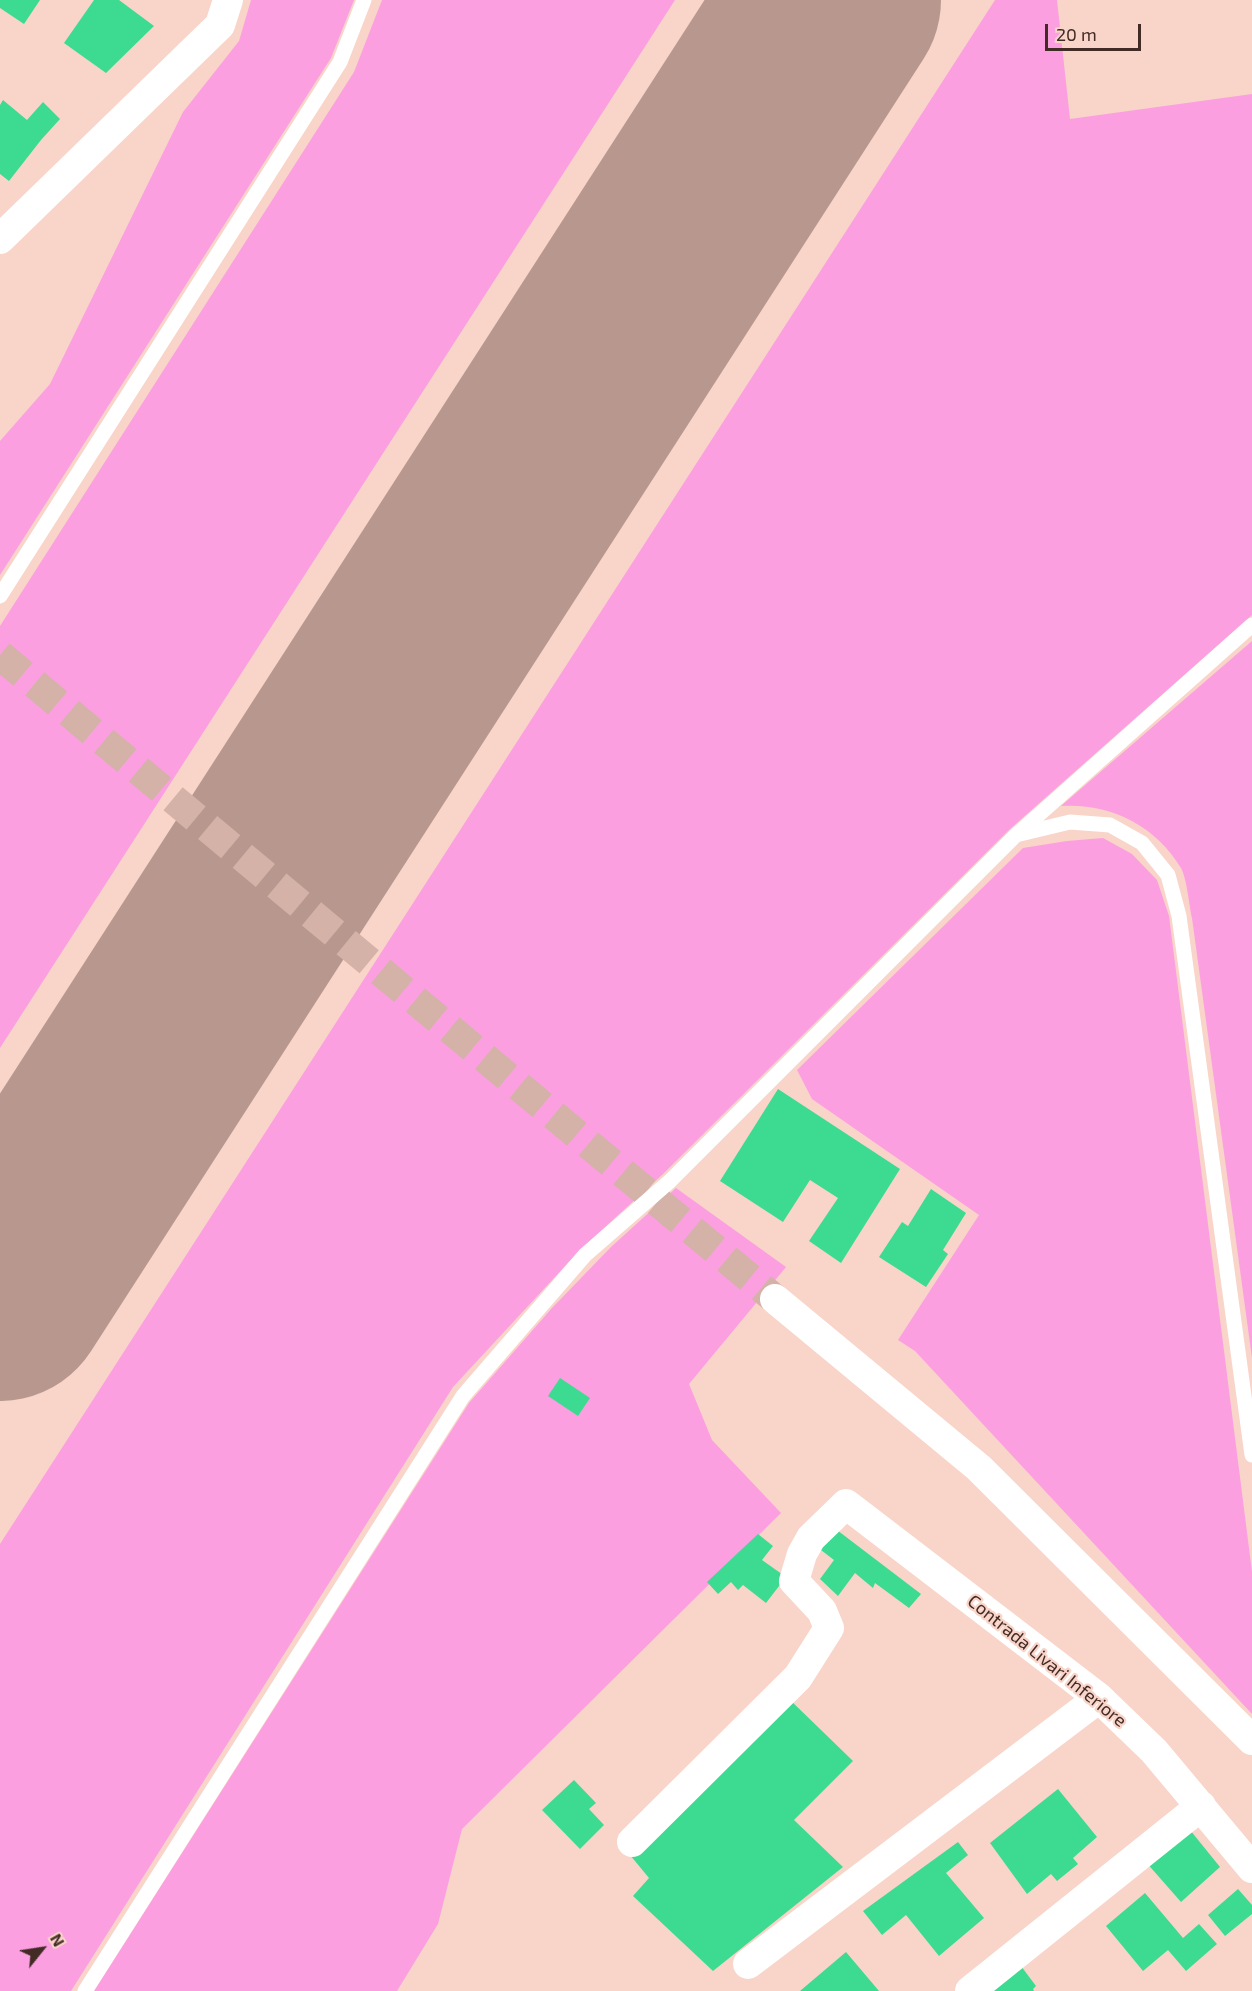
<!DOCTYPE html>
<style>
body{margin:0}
#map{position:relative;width:1252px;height:1991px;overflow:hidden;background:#f9d4c9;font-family:"Exo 2",sans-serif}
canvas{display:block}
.north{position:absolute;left:12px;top:1919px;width:60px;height:60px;-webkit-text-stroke:4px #f9d4c9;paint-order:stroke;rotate:60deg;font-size:16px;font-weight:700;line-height:24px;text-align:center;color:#422b24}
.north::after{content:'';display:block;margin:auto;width:21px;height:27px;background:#422b24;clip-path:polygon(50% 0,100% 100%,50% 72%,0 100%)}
.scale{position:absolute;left:1045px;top:24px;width:96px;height:27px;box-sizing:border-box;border:3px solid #422b24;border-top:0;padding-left:8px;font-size:18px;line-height:21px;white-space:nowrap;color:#422b24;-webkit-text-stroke:4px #f9d4c9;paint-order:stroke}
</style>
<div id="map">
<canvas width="1252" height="1991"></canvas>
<div class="north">N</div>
<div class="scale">20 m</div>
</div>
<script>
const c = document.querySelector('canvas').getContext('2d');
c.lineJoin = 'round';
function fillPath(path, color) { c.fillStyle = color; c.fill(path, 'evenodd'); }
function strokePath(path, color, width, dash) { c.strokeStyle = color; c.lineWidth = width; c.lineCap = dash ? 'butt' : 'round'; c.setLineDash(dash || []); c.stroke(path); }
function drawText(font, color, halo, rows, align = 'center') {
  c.font = font + ' "Exo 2",sans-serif'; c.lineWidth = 4.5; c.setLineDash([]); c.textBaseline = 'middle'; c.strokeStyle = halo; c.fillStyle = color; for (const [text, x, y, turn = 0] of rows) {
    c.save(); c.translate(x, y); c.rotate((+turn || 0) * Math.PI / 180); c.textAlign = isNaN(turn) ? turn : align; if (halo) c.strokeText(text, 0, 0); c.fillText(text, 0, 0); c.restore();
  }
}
fillPath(new Path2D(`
 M 251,0 L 354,0 L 331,58 L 0,575 L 0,441 L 50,384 L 183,112 L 239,41 Z
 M 382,0 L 675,0 L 0,1048 L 0,626 L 354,72 Z
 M 995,0 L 1057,0 L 1070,119 L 1252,94 L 1252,615 L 1010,829 L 663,1174 L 579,1251 L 453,1387 L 71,1991 L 0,1991 L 0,1544 Z
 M 1252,641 L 1252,1358 L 1192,918 C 1189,905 1187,879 1181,868 C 1155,825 1110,803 1061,806 Z
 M 1103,838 L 1132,854 L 1157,880 L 1169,916 L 1252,1572 L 1252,1714 L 915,1351 L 898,1340 L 979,1215 L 812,1099 L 797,1070 L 1023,848 L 1067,841 Z
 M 676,1188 L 786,1267 L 689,1384 L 712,1440 L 781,1513 L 462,1829 L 438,1924 L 397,1991 L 94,1991 L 469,1403 L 552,1308 L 611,1247 Z`), '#fb9fe1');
strokePath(new Path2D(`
 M 0,1293 L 833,0`), '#b8988e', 216);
fillPath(new Path2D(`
 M 0,0 L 40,0 L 24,24 L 0,8 Z
 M 94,0 L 119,0 L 154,26 L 106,73 L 64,43 Z
 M 3,100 L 27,120 L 43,102 L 60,119 L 41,140 L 9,181 L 0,174 L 0,105 Z
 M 778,1089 L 900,1169 L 841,1263 L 809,1241 L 838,1198 L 810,1180 L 783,1222 L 720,1181 Z
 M 931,1189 L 966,1213 L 943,1250 L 948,1254 L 926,1287 L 879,1257 L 902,1222 L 908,1226 Z
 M 560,1378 L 590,1398 L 578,1416 L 548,1396 Z
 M 833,1527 L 921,1594 L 909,1608 L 875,1583 L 873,1588 L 855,1573 L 838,1596 L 820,1579 L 834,1560 L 817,1547 Z
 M 758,1534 L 773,1546 L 762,1560 L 786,1577 L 766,1603 L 743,1585 L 738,1590 L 731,1582 L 718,1594 L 707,1582 Z
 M 787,1697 L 853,1761 L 794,1820 L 843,1867 L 713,1971 L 633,1896 L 649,1878 L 630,1855 Z
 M 574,1780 L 596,1803 L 589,1809 L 604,1825 L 580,1849 L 542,1810 Z
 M 1058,1789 L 1097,1837 L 1073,1858 L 1078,1864 L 1057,1881 L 1051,1874 L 1027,1894 L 990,1843 Z
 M 1186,1825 L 1220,1867 L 1181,1902 L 1145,1861 Z
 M 958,1842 L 968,1855 L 946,1873 L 984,1918 L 939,1956 L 906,1915 L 882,1935 L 863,1911 Z
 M 1238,1889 L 1252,1905 L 1252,1914 L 1225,1936 L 1208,1915 Z
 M 1145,1893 L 1183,1938 L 1199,1924 L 1217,1944 L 1186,1971 L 1168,1950 L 1143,1971 L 1106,1926 Z
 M 846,1952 L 879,1991 L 800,1991 Z
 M 1015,1958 L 1036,1986 L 1033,1989 L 1034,1991 L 988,1991 Z`), '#3cdb91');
strokePath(new Path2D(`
 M 0,655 L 775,1299`), '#d4b2a8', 30, [30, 15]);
strokePath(new Path2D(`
 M 0,596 L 340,62 L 364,0
 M 1020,834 L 1070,822 L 1110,825 L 1142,843 L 1168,875 L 1179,916 L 1252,1455
 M 85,1991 L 463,1396 L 585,1255 L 670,1181 L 1016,835 L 1252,625`), '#fff', 15);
strokePath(new Path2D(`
 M 0,239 L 220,25 L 228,0
 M 775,1299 L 979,1468 L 1252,1740
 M 632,1842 L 798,1677 L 829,1628 L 822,1611 L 794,1581 L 802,1554 L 811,1538 L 846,1504 L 1099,1698 L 1154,1751 L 1252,1868
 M 748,1964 L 1099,1698
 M 970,1991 L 1201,1806`), '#fff', 30);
drawText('18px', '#422b24', '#f9d4c9', [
 ["Contrada Livari Inferiore",1047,1661,39]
]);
</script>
